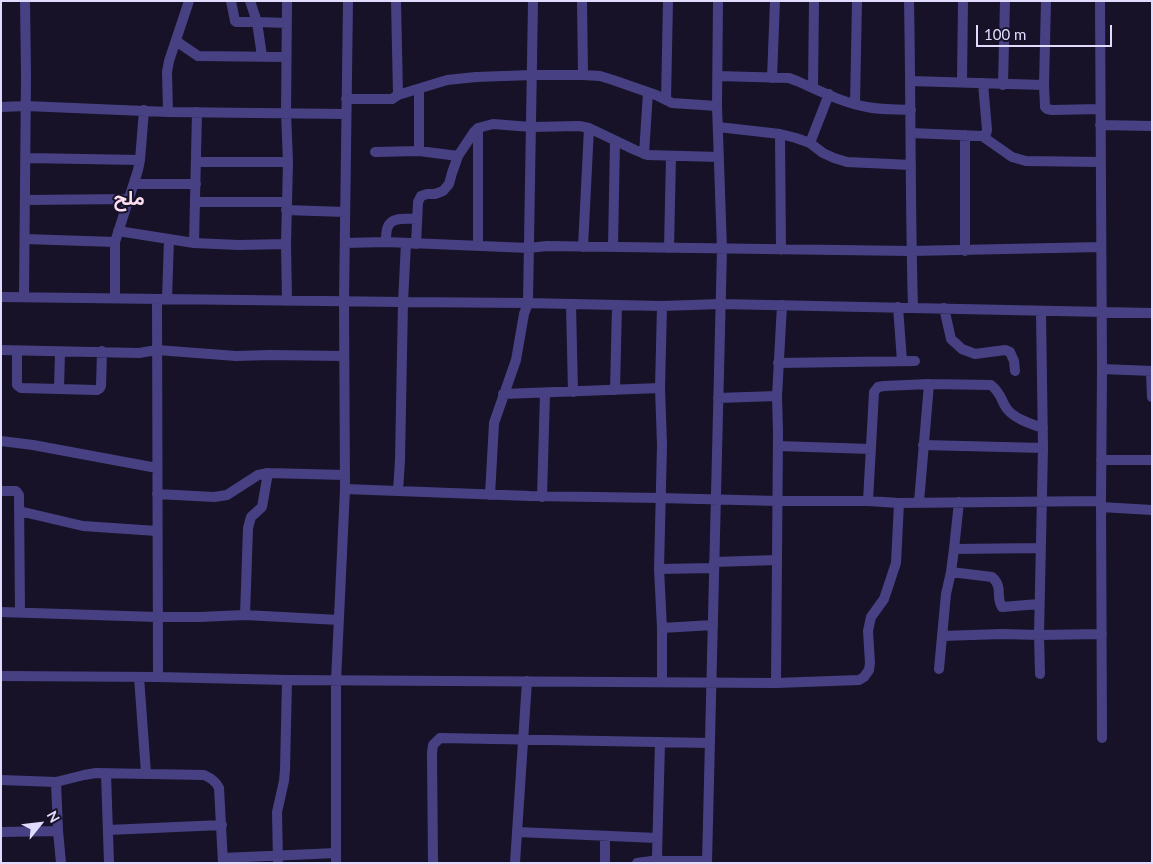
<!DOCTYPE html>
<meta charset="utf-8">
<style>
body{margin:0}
#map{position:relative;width:1153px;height:864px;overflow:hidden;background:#171228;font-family:Lato,sans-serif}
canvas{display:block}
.frame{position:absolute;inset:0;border:2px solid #e1dcfd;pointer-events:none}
.north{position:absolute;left:15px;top:799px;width:50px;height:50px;-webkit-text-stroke:4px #171228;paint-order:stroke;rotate:61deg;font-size:14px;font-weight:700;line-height:20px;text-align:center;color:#e1dcfd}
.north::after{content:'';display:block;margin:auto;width:18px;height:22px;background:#e1dcfd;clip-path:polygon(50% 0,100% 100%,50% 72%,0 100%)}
.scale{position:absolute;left:976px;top:25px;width:136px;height:22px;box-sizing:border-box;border:2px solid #e1dcfd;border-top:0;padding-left:6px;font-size:15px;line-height:18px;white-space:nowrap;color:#e1dcfd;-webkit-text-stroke:4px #171228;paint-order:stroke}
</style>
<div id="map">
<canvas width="1153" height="864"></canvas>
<div class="frame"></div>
<div class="north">N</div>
<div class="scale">100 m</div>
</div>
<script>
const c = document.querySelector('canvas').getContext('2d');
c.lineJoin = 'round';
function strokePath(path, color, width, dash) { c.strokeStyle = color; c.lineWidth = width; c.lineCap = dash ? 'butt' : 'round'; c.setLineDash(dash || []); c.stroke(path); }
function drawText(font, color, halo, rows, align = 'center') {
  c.font = font + ' Lato,Vazirmatn,sans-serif'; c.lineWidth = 4; c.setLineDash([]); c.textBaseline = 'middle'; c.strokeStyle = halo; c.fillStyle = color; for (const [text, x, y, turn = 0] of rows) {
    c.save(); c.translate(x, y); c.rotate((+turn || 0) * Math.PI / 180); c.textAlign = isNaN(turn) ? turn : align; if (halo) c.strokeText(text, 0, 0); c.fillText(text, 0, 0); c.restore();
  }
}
strokePath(new Path2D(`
 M 231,1 L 235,21 L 236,22 L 257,22 L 287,23
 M 250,1 L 257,22 L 262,56
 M 287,1 L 286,113 L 288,162 L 286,244 L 287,301
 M 396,1 L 398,95
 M 582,1 L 583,75
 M 909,1 C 911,103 910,205 913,307
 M 1046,1 L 1044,85 L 1045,107 L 1047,109 L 1052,110 L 1100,109
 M 1100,1 L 1102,369 L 1101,501 L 1102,738
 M 176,41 L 198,56 L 286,57
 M 718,76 L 789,78 L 797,81 C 820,91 843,103 867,107 C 881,110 897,109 911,110
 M 772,78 L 775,1
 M 910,81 L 1044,85
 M 962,82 L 963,1
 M 1003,85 L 1005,1
 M 813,88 L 814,1
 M 419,89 L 419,151
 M 346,99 L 392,99 L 398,95 L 447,80 L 476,77 L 532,75 L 583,75 L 600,76 L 613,80 L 656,95 L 672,103 L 717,106
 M 666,100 L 668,1
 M 855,104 L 857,1
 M 1,107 L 26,106 L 168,112 L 346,114
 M 168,112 L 167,72 L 169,61 L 189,1
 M 1100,125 L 1152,126
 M 718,127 L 780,134 L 796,138 L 810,143 L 823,153 L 834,158 L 847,162 L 911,165
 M 911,133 L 982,136 L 986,134 L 987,130 L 983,83
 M 780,134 L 781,250
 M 965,135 L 965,251
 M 982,136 L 1012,157 L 1026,161 L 1101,162
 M 810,143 L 829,94
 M 375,152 L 419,151 L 458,156
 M 644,154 L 648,92
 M 26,158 L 140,160
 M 196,162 L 288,162
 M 135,184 L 196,184
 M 25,200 L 129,199
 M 195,202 L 287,202
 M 286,210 L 345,212
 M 118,231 L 194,243 L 239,245 L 286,244
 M 25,239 L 115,242
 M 386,242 C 386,238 386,233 387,229 C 390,216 407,219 417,219
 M 194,243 L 197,112
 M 345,243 L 386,242 L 529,248 L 547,246 L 911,251 L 1101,247
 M 416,244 L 418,202 L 421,196 L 427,194 L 435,194 L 443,191 L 449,184 L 452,173 L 458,156 L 474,132 L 478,128 L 493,124 L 531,127 L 579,126 L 589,128 L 635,150 L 647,155 L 719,157
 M 478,246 L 478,128
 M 583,247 L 589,128
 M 613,247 L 615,141
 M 669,248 L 671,156
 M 1,297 L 403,302 L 528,303 L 662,306 L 720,304 L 1152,313
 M 24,297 L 26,75 L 25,1
 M 115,298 L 115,242 L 138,170 L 140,160 L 144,110
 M 157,299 L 158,677
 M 167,299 L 169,239
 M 571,304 L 573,392
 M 898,307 L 902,361
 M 944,308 L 951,339 L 962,349 L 975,354 L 1005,350 L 1010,352 L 1014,361 L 1015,371
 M 1041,311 L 1043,448 L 1039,635 L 1102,634
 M 1,350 L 139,353 L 157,350 L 236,356 L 270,355 L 344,356
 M 17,351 L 17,385 L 21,388 L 97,390 L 100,388 L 101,386 L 102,351
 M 778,363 L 915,361
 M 1102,369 L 1152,371
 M 1151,371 L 1152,397
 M 59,389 L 60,352
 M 615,390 L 617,305
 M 503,394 L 660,388
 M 718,398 L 777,396
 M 1,441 L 33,445 L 157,468
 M 923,445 L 1043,448
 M 778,446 L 871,449
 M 1101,460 L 1152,460
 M 345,489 L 530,496 L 660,498 L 778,501 L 868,501 L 899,503 L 1101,501
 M 1,491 L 16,491 L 19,495 L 20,613
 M 398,491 L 400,460 L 403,302 L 406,243
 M 157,494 L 214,497 L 227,495 L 258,475 L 268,473 L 345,475
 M 490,495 L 494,423 L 516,360 L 524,314 L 528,303 L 533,1
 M 542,497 L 545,393
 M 868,501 L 874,392 L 878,387 L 884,386 L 929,384 L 991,385 C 1002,394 1000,399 1007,409 C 1015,419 1031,424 1043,428
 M 919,502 L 929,384
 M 959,502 L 954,549 L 1040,548
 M 1101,507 L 1152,510
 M 19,511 L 83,526 L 157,531
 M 954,549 L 951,572 L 992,577 C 1004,588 995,596 1002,607 L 1039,604
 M 714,562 L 777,560
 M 659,569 L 714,568
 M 1,612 L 157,617 L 199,617 L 245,615 L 339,620
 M 245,615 L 248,528 L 251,517 L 262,507 L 268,473
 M 662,628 L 713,625
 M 942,636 L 1002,634 L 1039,635 L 1040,674
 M 939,669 L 946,594 L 951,572
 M 1,676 L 158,677 L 287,680 L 776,683 L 778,433 L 777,396 L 782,305
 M 139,677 L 146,773
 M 662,682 L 662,628 L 659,569 L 662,445 L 660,388 L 662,306
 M 776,683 L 859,680 L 864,677 L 869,670 L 870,663 L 868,631 L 871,617 L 884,599 L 896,563 L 899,503
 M 660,742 L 657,856 L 659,860 L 662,861 L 707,861
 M 106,774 L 109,863
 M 1,780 L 56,782 L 84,775 L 96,773 L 204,775 C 211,778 216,781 219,788 L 223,863
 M 56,782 L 58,831 L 61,863
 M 108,830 L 222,825
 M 1,832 L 58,831
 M 517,832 L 657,838
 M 605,836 L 605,863
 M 223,858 L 336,853
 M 278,863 L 277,812 L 284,781 L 285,770 L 287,680
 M 336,863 L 336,681 L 345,489 L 344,301 L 348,1
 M 433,863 L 432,753 L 433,745 L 440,738 L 710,743
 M 515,863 L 527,681
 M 637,863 L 659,860
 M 707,863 L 722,249 L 717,106 L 718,1`), '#474184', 10);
drawText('bold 20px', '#fddef0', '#171228', [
 ["ملح",129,199]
]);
</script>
